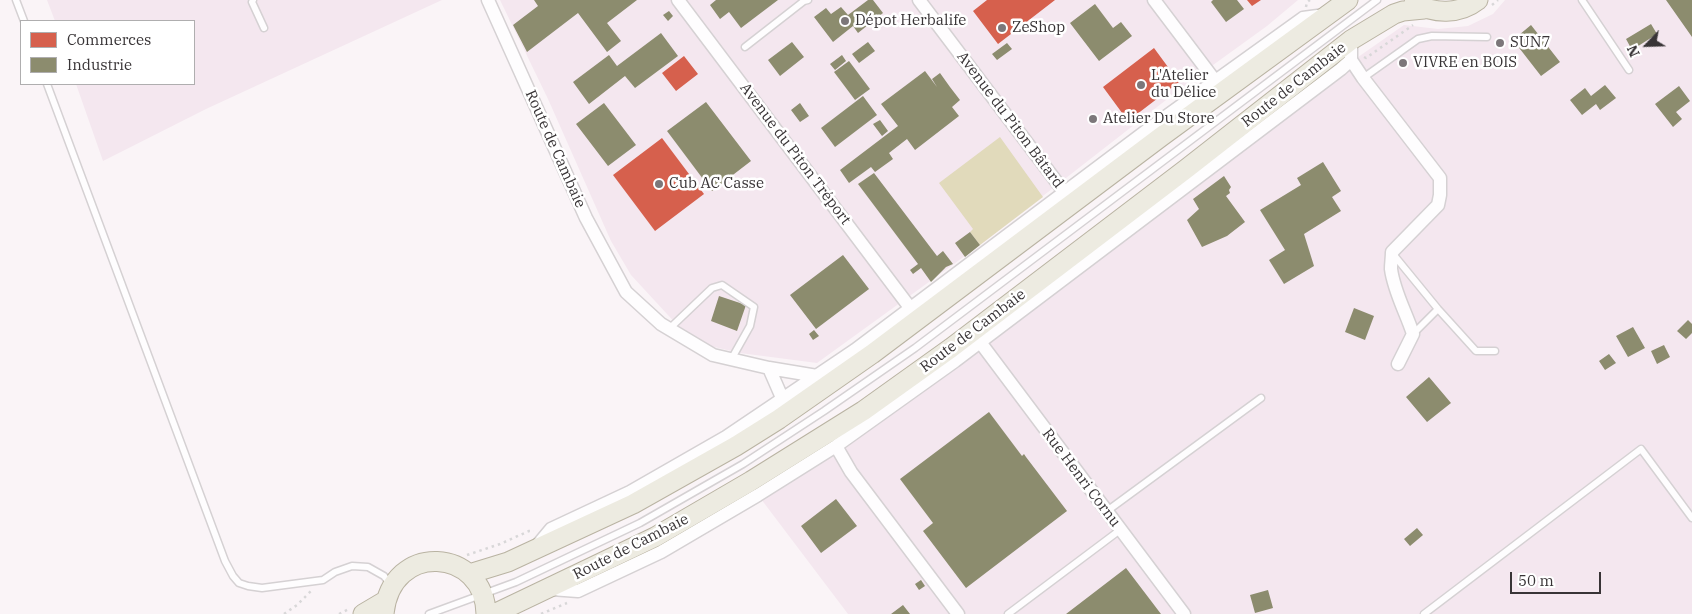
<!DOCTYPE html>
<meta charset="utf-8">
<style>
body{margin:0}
#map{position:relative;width:1692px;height:614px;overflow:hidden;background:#faf4f7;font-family:"IBM Plex Serif",serif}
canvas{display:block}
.legend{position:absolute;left:20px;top:20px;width:175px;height:65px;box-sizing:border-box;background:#fff;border:1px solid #afaeaf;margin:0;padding:6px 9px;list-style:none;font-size:15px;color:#383436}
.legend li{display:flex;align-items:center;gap:10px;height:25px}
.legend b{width:25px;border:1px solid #afaeaf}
.north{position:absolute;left:1622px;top:20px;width:50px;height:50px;-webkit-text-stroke:4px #fff;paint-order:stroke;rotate:246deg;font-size:14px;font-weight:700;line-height:20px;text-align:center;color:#383436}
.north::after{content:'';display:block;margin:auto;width:18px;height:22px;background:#383436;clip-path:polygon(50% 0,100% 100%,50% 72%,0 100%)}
.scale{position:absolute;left:1510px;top:572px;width:91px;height:22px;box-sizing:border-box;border:2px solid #383436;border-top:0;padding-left:6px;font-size:15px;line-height:18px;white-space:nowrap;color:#383436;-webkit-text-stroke:4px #fff;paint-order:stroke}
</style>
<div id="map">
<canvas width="1692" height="614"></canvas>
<ul class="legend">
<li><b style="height:14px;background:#d6604d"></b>Commerces</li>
<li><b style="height:14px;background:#8c8c6e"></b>Industrie</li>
</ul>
<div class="north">N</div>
<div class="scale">50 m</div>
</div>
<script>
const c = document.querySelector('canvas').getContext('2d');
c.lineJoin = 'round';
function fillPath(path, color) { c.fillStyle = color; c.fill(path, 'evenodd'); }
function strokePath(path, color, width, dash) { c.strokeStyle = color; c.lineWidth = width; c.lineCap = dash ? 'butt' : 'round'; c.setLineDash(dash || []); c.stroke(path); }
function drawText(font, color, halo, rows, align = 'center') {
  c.font = font + ' "IBM Plex Serif",serif'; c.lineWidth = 5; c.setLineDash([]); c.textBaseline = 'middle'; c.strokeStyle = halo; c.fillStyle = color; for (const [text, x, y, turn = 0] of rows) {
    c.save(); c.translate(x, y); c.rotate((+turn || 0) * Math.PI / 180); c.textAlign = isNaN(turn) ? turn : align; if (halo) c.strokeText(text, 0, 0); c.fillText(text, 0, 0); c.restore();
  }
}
fillPath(new Path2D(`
 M 47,0 L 442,0 L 206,109 L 103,161 L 76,84 L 194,84 L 194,21 L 55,21 Z
 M 500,0 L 1298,0 L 1267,26 L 1184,86 L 980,245 L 817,363 L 740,353 L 710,346 L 679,327 L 631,275 L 611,241 L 548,99 Z
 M 1505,0 L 1692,0 L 1692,614 L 848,614 L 758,495 L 1341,69 L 1404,25 L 1438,29 L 1468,26 L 1493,14 Z`), '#f4e7ef');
fillPath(new Path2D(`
 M 1000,137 L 1043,197 L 980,245 L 970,232 L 973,229 L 939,183 Z`), '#e1dabb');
fillPath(new Path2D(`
 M 987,0 L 1055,0 L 998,44 L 973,11 Z
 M 1247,0 L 1261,0 L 1252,6 Z
 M 1154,48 L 1179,82 L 1128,121 L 1103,87 Z
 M 684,56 L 698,74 L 676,91 L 662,73 Z
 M 662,138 L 704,194 L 655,231 L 613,175 Z`), '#d6604d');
fillPath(new Path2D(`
 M 534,0 L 637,0 L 607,23 L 621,41 L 607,52 L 578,13 L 527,52 L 513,25 L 538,6 Z
 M 716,0 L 778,0 L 741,28 L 729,12 L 720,19 L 710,5 Z
 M 868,0 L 873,0 L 883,13 L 858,33 L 853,26 L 833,42 L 814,17 L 826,8 L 831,14 L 841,7 L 848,15 Z
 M 1213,0 L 1237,0 L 1244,9 L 1226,22 L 1211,2 Z
 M 1666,0 L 1692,0 L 1692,37 Z
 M 1095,4 L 1113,28 L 1121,22 L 1132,36 L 1099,61 L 1070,23 Z
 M 669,11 L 673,16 L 668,21 L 663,15 Z
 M 1651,24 L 1657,34 L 1632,50 L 1626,39 Z
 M 1531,25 L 1560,62 L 1541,76 L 1513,40 Z
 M 661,33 L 678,56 L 635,88 L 625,76 L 589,104 L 573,82 L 609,55 L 617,66 Z
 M 792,42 L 804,57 L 780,76 L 768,60 Z
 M 868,42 L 875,51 L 859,63 L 852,54 Z
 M 1007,43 L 1012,49 L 997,60 L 992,54 Z
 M 842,55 L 846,61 L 835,70 L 830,64 Z
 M 849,61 L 870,89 L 855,100 L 834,72 Z
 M 925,71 L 937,87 L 932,79 L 940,73 L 950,87 L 960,100 L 952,107 L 959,116 L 915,150 L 907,139 L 889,153 L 893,159 L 875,172 L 871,167 L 849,183 L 840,170 L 898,126 L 881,104 Z
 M 1605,85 L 1616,98 L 1600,110 L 1596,104 L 1582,115 L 1570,100 L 1585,88 L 1591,96 Z
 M 1679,86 L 1690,101 L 1676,112 L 1682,119 L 1673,127 L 1655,104 Z
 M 863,96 L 877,115 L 835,147 L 821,128 Z
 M 706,102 L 751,161 L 712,191 L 667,131 Z
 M 604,103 L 636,145 L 608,166 L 576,124 Z
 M 800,103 L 809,116 L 800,122 L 791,110 Z
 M 880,120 L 888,131 L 882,136 L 873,124 Z
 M 1323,162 L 1341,191 L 1332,197 L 1341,211 L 1304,234 L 1314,266 L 1284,284 L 1269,260 L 1285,250 L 1260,210 L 1301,185 L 1297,178 Z
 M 874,173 L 937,256 L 943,251 L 953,264 L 946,267 L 931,282 L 921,268 L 913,274 L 910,270 L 918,264 L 858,184 Z
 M 1224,176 L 1231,187 L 1229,190 L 1230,193 L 1226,196 L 1245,222 L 1227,236 L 1202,247 L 1187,220 L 1199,209 L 1193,199 Z
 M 970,232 L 980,245 L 965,257 L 955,243 Z
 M 843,255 L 869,289 L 816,329 L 790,295 Z
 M 719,296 L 746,305 L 737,331 L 711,321 Z
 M 1354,308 L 1374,316 L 1365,340 L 1345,332 Z
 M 1688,320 L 1692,324 L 1692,333 L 1686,339 L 1677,331 Z
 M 1633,327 L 1645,348 L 1628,357 L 1616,336 Z
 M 814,330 L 819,336 L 813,340 L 809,334 Z
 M 1664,345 L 1670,357 L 1657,364 L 1651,351 Z
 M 1609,354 L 1616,363 L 1605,370 L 1599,361 Z
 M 1429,377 L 1451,403 L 1427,422 L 1406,397 Z
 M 989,412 L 1022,456 L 1024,454 L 1026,457 L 1067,511 L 966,588 L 923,531 L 933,523 L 900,479 Z
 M 836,499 L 857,526 L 821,553 L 801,526 Z
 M 1417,528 L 1423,535 L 1410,546 L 1404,539 Z
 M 1126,568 L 1161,614 L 1066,614 Z
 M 921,580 L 925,586 L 919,590 L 915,584 Z
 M 1268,590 L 1273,608 L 1255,613 L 1250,595 Z
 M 903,605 L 910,614 L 891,614 Z`), '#8c8c6e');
const service = new Path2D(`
 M 16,0 L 24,21
 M 253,0 L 252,2 L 264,28
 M 1582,0 L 1629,70
 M 745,47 L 804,1 L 808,0
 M 1363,78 L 1418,39 L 1432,36 L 1487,37
 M 47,84 L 225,561 L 233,576 L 239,583 L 248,586 L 262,588 L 323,580 L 335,572 L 352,566 L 368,567 L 384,576 L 391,585
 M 1393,254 L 1438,309 L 1476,351 L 1495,351
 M 669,329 L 712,288 L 722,285 L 754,307 L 750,326 L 732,358
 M 1413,334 L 1438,309
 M 1107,511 L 1261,398
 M 429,614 L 516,582 L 640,523 L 743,464 L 824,411 L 915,348 L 1377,0
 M 1008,614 L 1120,530
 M 1424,614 L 1641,449 L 1692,518`);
const minor = new Path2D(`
 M 488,0 L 586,218 L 626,292 L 661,324 L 713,355 L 769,368 L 817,376
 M 678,0 L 911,309
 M 919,0 L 1065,193
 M 1154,0 L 1216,82
 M 1351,60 L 1363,78 L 1440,178 L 1440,195 L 1438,205 L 1392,252 C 1392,258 1391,263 1391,269 C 1394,292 1406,312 1413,334 L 1398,364
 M 980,342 L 1184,614
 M 769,368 L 783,400
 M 836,446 L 851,472 L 958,614
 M 536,547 L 551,529 L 630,492 L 726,437 L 855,350 L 1154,125 L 1303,18 L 1325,15
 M 551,589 L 578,591 L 661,552 L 758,495 L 836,446 L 955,361 L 1341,69 L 1351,60 L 1351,40`);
const primary = new Path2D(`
 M 1414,3 C 1434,14 1459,15 1478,0
 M 469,574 L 508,562 L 633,504 L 736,446 L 779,419 L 872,354 L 1162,136 L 1348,0
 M 363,614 L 385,601
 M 384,614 C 391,540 485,548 486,614
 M 494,614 L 655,537 L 751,481 L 863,411 L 951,348 L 1186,169 L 1351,40 L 1394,14 L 1403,11 L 1424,9`);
strokePath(service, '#d5d1d3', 9);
strokePath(minor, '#d5d1d3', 15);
strokePath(primary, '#b9b3a2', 21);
strokePath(new Path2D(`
 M 1492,5 L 1498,0
 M 1306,7 L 1307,2 L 1310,0
 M 1364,57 L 1366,58 L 1413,25
 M 467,555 L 500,544 L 529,531 L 534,531
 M 284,614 L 297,605 L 311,591
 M 339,614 L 349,609
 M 541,614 L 567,603`), '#d8d7d8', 2.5, [2.5, 4]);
strokePath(service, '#fefdfe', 6);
strokePath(minor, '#fefdfe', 12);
strokePath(primary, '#edebe1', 19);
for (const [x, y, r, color] of [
 [845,21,5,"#7c777a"],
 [1002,28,5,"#7c777a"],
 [1500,43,5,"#7c777a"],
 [1403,63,5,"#7c777a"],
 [1141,85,5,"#7c777a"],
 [1093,119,5,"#7c777a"],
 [659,184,5,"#7c777a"]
]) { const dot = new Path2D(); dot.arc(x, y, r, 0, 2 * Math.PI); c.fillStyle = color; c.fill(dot); strokePath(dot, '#fff', 2); }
drawText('15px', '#383436', '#fff', [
 ["Dépot Herbalife",855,21],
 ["ZeShop",1012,28],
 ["SUN7",1510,43],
 ["VIVRE en BOIS",1413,63],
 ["L'Atelier",1151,76],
 ["du Délice",1151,93],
 ["Atelier Du Store",1103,119],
 ["Cub AC Casse",669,184]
], 'left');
drawText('15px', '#383436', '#fff', [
 ["Route de Cambaie",1294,85,-38],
 ["Avenue du Piton Bâtard",1010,120,53],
 ["Route de Cambaie",555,149,66],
 ["Avenue du Piton Tréport",795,154,53],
 ["Route de Cambaie",973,331,-37],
 ["Rue Henri Cornu",1081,478,53],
 ["Route de Cambaie",631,547,-27]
]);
</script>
